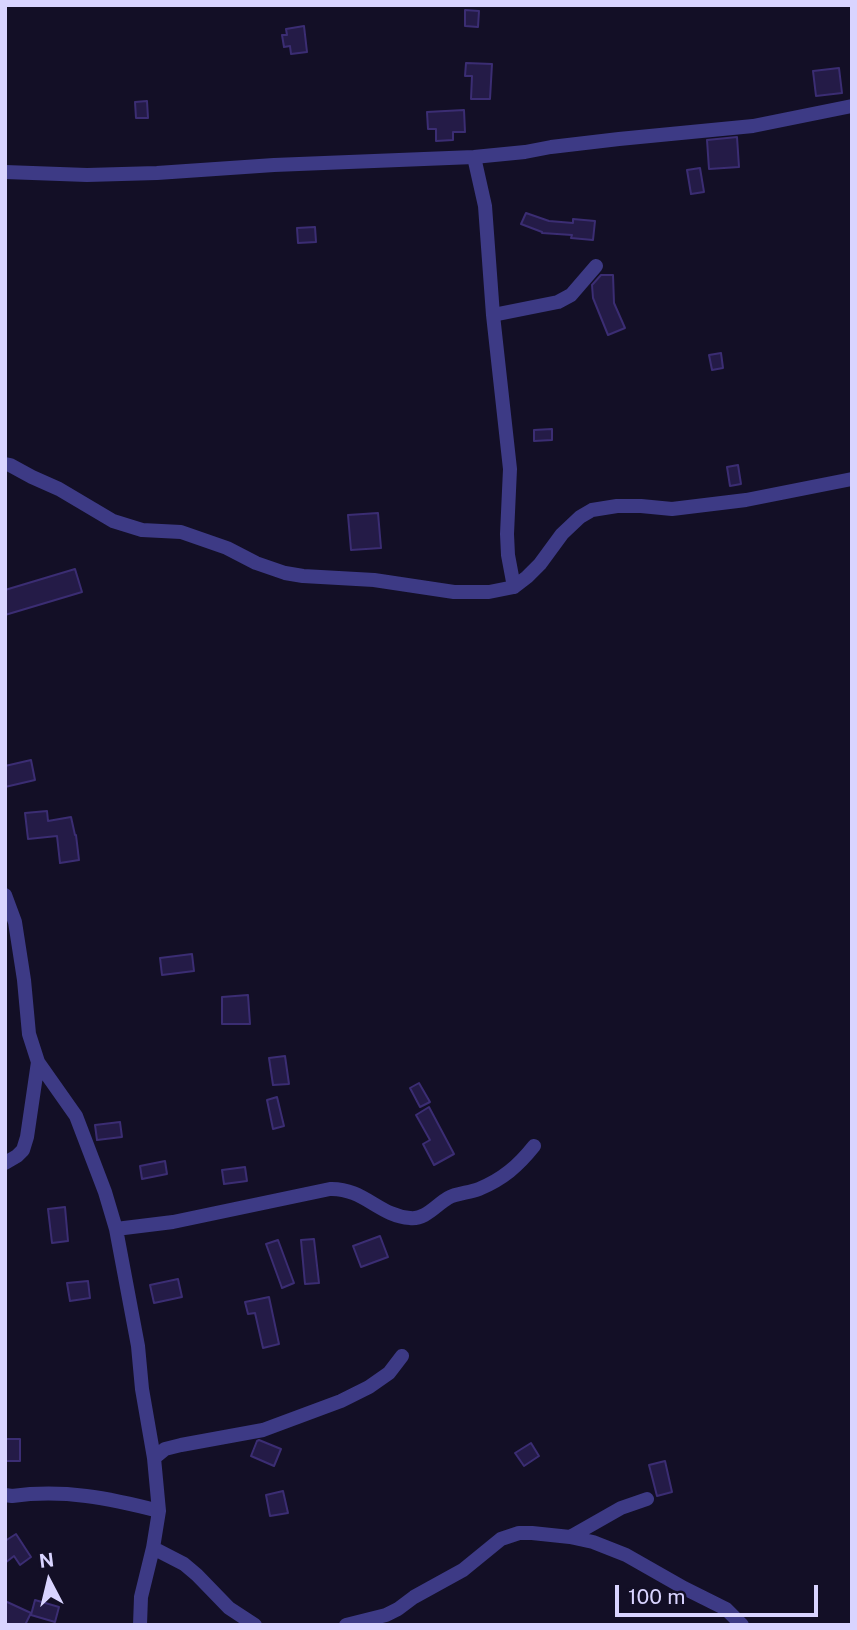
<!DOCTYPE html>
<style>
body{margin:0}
#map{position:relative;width:857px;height:1630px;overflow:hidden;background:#130f26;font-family:"Public Sans",sans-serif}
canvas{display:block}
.frame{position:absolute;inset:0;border:7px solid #d9d4ff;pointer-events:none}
.north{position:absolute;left:14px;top:1546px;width:70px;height:70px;-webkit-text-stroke:5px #130f26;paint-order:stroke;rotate:353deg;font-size:19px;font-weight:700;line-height:28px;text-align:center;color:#d9d4ff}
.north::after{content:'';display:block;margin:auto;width:24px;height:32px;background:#d9d4ff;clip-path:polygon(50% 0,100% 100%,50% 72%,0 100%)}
.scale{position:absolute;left:615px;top:1585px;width:203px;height:32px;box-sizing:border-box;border:4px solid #d9d4ff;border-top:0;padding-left:9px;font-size:21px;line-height:24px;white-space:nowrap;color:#d9d4ff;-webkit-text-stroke:5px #130f26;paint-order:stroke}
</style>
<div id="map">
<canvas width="857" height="1630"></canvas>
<div class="frame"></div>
<div class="north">N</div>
<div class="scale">100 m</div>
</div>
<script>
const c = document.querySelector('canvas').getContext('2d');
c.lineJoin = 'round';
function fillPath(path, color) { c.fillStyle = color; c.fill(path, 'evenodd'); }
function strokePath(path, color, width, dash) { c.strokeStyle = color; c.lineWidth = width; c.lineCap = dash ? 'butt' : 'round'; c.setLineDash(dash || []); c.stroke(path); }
const building = new Path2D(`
 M 465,10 L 479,11 L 478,27 L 465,26 Z
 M 304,26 L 307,52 L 291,54 L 290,46 L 284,47 L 282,35 L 287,35 L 286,29 Z
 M 466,63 L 492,64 L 490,99 L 471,99 L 472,76 L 465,76 Z
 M 839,68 L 842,93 L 816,96 L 813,71 Z
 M 147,101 L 148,118 L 136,118 L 135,102 Z
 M 464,110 L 465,132 L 453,132 L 453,140 L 436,141 L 436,129 L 428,129 L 427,112 Z
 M 737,137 L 739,167 L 709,169 L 707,140 Z
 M 700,168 L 704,192 L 691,194 L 687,170 Z
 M 526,213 L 549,221 L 573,223 L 573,219 L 595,221 L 593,240 L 571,238 L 572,235 L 542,233 L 542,232 L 521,224 Z
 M 315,227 L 316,242 L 298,243 L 297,228 Z
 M 601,275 L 613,275 L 614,303 L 625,328 L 608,335 L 593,298 L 592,285 Z
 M 721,353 L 723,368 L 712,370 L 709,355 Z
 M 552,429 L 552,440 L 534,441 L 534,430 Z
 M 738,465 L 741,484 L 730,486 L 727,467 Z
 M 378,513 L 381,548 L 351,550 L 348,515 Z
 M 75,569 L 82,592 L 5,615 L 5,590 Z
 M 31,760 L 35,780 L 5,787 L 5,766 Z
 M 47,811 L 48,821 L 71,817 L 75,835 L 76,835 L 79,860 L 60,863 L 57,836 L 28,839 L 25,813 Z
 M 192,954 L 194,971 L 162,975 L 160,958 Z
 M 248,995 L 250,1024 L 222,1024 L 222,997 Z
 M 285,1056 L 289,1084 L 273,1085 L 269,1058 Z
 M 419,1083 L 430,1102 L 420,1107 L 410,1088 Z
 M 277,1097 L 284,1126 L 273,1129 L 267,1100 Z
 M 429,1107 L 454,1154 L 434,1165 L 423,1144 L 430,1140 L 416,1115 Z
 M 120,1122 L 122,1137 L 97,1140 L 95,1125 Z
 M 165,1161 L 167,1174 L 142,1179 L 140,1166 Z
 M 245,1167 L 247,1181 L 224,1184 L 222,1170 Z
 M 65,1207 L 68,1241 L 52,1243 L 48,1209 Z
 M 380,1236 L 388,1257 L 361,1267 L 353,1246 Z
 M 314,1239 L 319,1283 L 305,1284 L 301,1240 Z
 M 278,1240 L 294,1283 L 282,1288 L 266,1244 Z
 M 178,1279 L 182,1297 L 154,1303 L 150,1285 Z
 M 88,1281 L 90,1298 L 70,1301 L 67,1283 Z
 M 269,1297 L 279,1344 L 263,1348 L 255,1313 L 248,1314 L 245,1302 Z
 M 5,1439 L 20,1439 L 20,1461 L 5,1461 Z
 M 259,1440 L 281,1449 L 274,1466 L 251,1456 L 257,1441 Z
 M 531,1443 L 539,1456 L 524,1466 L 515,1453 Z
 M 665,1461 L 672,1492 L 657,1496 L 649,1465 Z
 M 283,1491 L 288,1513 L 270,1516 L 266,1495 Z
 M 16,1534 L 31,1557 L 20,1565 L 14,1556 L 5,1563 L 5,1541 Z
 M 35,1600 L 59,1607 L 55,1622 L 31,1615 Z
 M 5,1601 L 31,1613 L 25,1625 L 5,1625 Z`);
fillPath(building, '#241b47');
strokePath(building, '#3b2d73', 2);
strokePath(new Path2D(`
 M 474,157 L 485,206 L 493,315 L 510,469 L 507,534 L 508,555 L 514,587
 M 5,172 L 87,175 L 157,173 L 274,165 L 474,157 L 525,152 L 551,147 L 619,139 L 753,126 L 852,106
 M 493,315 L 558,302 L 571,295 L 596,266
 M 5,464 L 10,465 L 32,477 L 59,489 L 113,521 L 142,530 L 181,532 L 227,548 L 256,563 L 285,573 L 303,576 L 374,580 L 454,592 L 489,592 L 514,587 L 527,577 L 540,564 L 562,534 L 580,517 L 592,510 L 617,506 L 641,506 L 672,509 L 746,500 L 852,479
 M 5,895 L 15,922 L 24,980 L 29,1034 L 38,1062 L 76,1116 L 105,1192 L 116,1229 L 138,1346 L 142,1389 L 154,1458
 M 5,1163 L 17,1156 L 23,1150 L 27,1137 L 38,1062
 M 116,1229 L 173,1222 L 330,1189 C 364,1188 379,1216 410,1218 C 425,1220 436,1205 448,1198 C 457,1193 469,1193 479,1189 C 503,1179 518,1166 534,1146
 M 5,1495 L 12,1496 C 64,1489 109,1498 159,1511
 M 570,1537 L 621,1508 L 647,1499
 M 153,1548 L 184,1564 L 197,1575 L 229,1608 L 255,1625
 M 140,1625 L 141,1597 L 153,1548 L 159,1511 L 154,1458 L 165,1449 L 181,1445 L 263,1430 L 341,1401 L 369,1387 L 389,1373 L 402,1356
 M 346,1625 L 386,1615 L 398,1609 L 414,1597 L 463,1570 L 501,1539 L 519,1533 L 532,1533 L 570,1537 L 593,1542 L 626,1555 L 684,1588 L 726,1609 L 742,1625`), '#3d3a85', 14);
</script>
